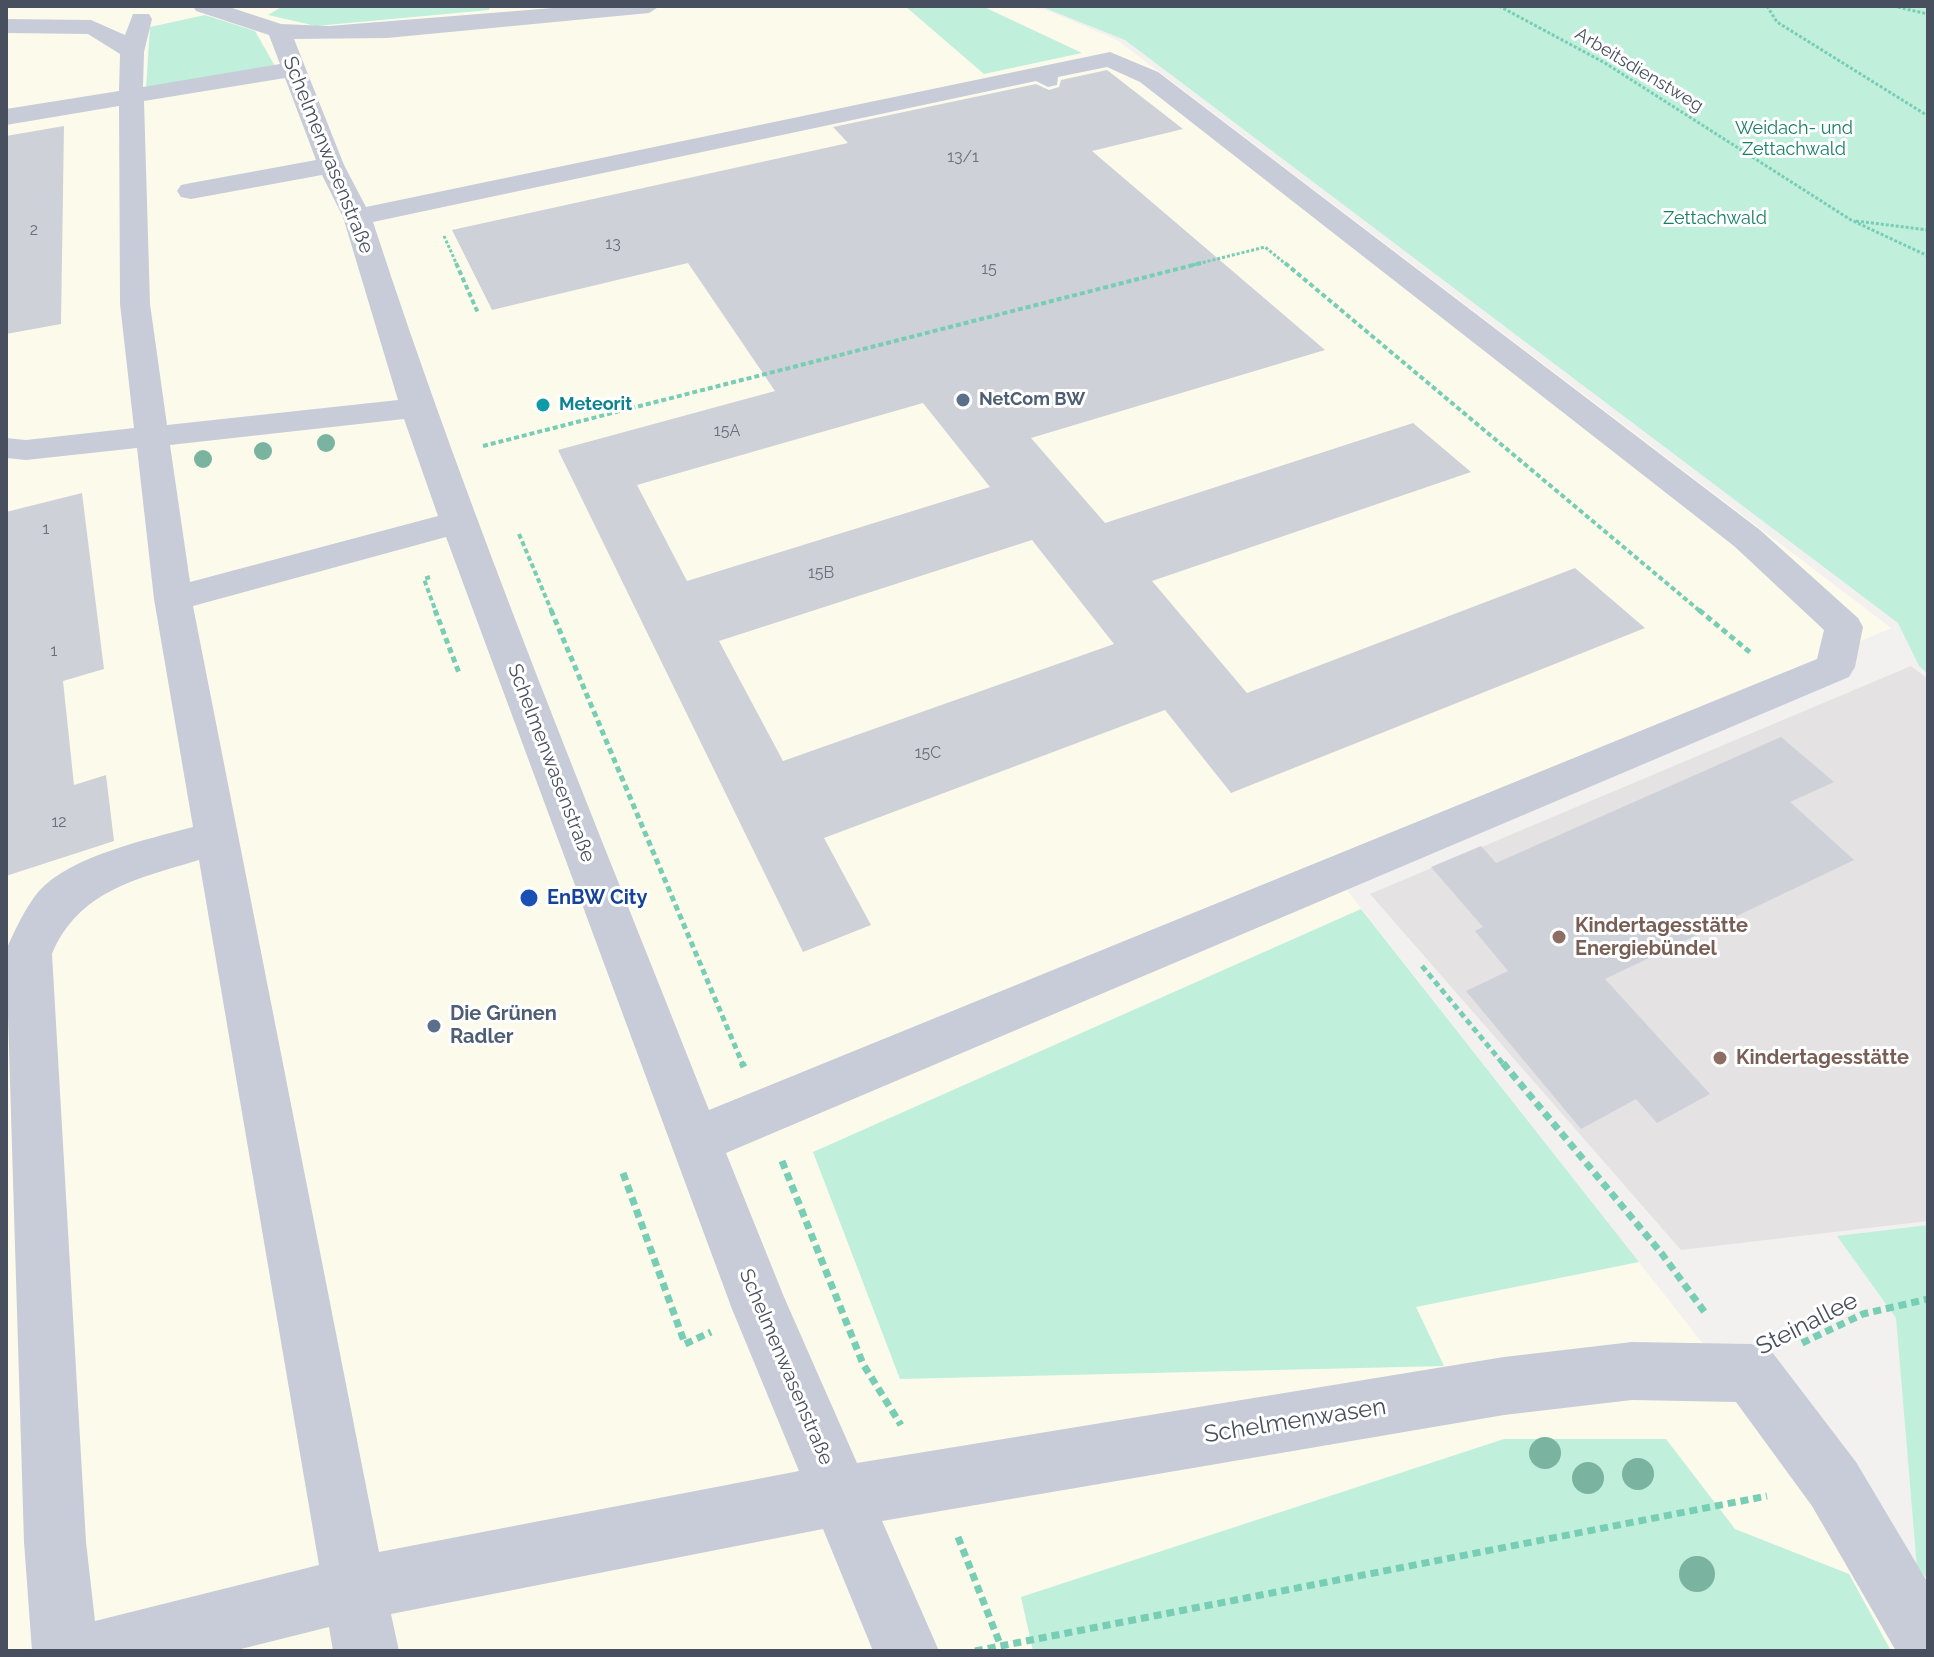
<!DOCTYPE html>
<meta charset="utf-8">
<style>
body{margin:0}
#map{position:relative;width:1934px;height:1657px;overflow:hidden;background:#f3f1f0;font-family:Raleway,sans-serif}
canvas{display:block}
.frame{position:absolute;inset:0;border:8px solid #484f5e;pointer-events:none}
</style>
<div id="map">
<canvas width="1934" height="1657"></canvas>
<div class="frame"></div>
</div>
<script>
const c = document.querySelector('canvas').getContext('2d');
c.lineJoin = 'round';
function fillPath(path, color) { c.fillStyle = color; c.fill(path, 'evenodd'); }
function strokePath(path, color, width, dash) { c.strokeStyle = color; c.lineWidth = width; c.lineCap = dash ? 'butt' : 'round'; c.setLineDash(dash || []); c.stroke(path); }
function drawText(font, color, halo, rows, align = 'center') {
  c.font = font + ' Raleway,sans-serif'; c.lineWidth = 6; c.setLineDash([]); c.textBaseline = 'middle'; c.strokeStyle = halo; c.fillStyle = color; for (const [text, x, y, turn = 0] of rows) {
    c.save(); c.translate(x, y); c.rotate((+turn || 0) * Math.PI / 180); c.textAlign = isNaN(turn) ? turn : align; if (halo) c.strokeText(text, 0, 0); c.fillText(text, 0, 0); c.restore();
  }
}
fillPath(new Path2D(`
 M 6,6 L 1028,6 L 1051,12 L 1117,40 L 1891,628 L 1331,870 L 1853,1535 L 1917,1568 L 1928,1580 L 1928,1651 L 6,1651 Z`), '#fcfbeb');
fillPath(new Path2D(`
 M 1911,666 L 1928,679 L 1928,1221 L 1681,1250 L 1370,894 Z`), '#e4e2e2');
fillPath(new Path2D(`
 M 283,6 L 490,6 L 489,10 L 316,26 L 268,15 Z
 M 905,6 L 982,6 L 1082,53 L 984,74 Z
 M 1040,6 L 1928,6 L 1928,674 L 1919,666 L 1898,623 L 1125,40 Z
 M 205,15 L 255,31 L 276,68 L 146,88 L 150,27 Z
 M 1361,909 L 1639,1262 L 1416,1307 L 1444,1366 L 900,1379 L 813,1152 Z
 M 1928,1225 L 1928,1580 L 1917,1568 L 1896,1318 L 1837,1236 Z
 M 1504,1439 L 1666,1439 L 1735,1529 L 1849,1574 L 1891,1651 L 1033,1651 L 1021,1597 Z`), '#c0efdc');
fillPath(new Path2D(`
 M 1107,70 L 1183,129 L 1092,151 L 1325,350 L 1031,438 L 1105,523 L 1413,423 L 1471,472 L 1152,581 L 1247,693 L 1575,568 L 1645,628 L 1231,793 L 1165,710 L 824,838 L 871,925 L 803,952 L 558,450 L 775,391 L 688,263 L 492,310 L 452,230 L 848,143 L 833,127 L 1036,84 L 1049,90 L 1059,87 L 1061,80 ZM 923,403 L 990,487 L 687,581 L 637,485 ZM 1032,540 L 1114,644 L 783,761 L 719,641 Z
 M 64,126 L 61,324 L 6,334 L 6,136 Z
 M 82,493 L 104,669 L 63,681 L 74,785 L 106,775 L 114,841 L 6,876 L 6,512 Z
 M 1781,737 L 1834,782 L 1790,802 L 1854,860 L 1605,979 L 1710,1094 L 1657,1123 L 1636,1099 L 1581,1129 L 1466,991 L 1508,971 L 1475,931 L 1483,927 L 1431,867 L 1481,846 L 1496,863 Z`), '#cfd1d8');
strokePath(new Path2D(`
 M 1499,6 L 1605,63 L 1851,220 L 1928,256
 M 1767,6 L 1777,22 L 1928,116
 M 1893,6 L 1928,14
 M 1856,221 L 1928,230
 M 444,236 L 457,265
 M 1193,265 L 1265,247 L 1287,265`), '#78cdb5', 3, [3, 2]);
strokePath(new Path2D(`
 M 456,263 L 478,313
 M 1285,263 L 1701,612
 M 483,446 L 1201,263
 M 519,534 L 552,612
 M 430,577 L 424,579 L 436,612`), '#78cdb5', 4, [5, 3]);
strokePath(new Path2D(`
 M 435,610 L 459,673
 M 551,610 L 743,1065
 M 1699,610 L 1752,654
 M 1422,966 L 1504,1065`), '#78cdb5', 5, [6, 4]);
strokePath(new Path2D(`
 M 742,1063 L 744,1067
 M 1503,1063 L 1662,1254 L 1706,1314
 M 782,1161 L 863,1364 L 901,1425
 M 623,1173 L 685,1344 L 711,1332
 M 1802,1343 L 1863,1314 L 1928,1299
 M 958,1537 L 1000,1644
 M 975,1651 L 1767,1496`), '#78cdb5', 7, [8, 5]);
fillPath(new Path2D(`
 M 193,6 L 226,6 L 281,24 L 329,26 L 578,6 L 660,6 L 649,13 L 387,38 L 294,39 L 344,165 L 366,207 L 1110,52 L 1158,72 L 1760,530 L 1858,618 L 1863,627 L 1855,667 L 1849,677 L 726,1153 L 784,1297 L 857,1463 L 1504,1357 L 1632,1342 L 1751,1344 L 1772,1352 L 1856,1462 L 1928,1583 L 1928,1651 L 1896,1651 L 1812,1506 L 1736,1402 L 1632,1400 L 1504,1415 L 882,1521 L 939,1651 L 873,1651 L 823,1529 L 391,1614 L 399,1651 L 333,1651 L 329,1627 L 233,1651 L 32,1651 L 24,1542 L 6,950 C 15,930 25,908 39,891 C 70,856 149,839 193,827 L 154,599 L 137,448 L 26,460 L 6,458 L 6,438 L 26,440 L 134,428 L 120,304 L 119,106 L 6,125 L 6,109 L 119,91 L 120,54 L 88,34 L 6,33 L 6,19 L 91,20 L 125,35 L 133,14 L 149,14 L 152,19 L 144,52 L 143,87 L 280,64 L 269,35 L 196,11 ZM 1107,67 L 1140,82 L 1734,546 L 1824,630 L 1817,659 L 709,1110 C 593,816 471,523 373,222 L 1036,81 L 1048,87 L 1057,85 L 1058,77 ZM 285,78 L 316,160 L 191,183 L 181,185 L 177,191 L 181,197 L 191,199 L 322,175 L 343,217 L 398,400 L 167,425 L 150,304 L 144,101 ZM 404,419 L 438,516 L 190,582 L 170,445 ZM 446,537 L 732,1309 L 799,1471 L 379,1552 L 193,606 ZM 199,860 L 319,1565 L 95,1621 L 86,1542 L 52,954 C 79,890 137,879 199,860 Z`), '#c7ccd8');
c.fillStyle = '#7bb3a1';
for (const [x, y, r] of [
 [326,443,9],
 [263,451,9],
 [203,459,9],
 [1545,1453,16],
 [1638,1474,16],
 [1588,1478,16],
 [1697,1574,18]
]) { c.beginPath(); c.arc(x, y, r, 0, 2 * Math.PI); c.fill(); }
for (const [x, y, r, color] of [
 [963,400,8,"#5c6f8a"],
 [543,405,8,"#0f9aa8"],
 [529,898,10,"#1a4fb4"],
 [1559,937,8,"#8d6e63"],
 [434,1026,8,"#5c6f8a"],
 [1720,1058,8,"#8d6e63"]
]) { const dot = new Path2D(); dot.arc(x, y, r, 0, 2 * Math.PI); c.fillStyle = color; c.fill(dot); strokePath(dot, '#fff', 3); }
drawText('16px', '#6a707c', null, [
 ["13/1",963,157],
 ["2",34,230],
 ["13",613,244],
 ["15",989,269],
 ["15A",727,431],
 ["1",46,529],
 ["15B",821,573],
 ["1",54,651],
 ["15C",928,753],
 ["12",59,822]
]);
drawText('18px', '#484f5e', '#fff', [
 ["Arbeitsdienstweg",1639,70,31]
]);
drawText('18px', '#188061', '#fff', [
 ["Weidach- und",1794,129],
 ["Zettachwald",1794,150],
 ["Zettachwald",1715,219]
]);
drawText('bold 18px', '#4e5e75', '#fff', [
 ["NetCom BW",979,400]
], 'left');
drawText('bold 18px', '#0d838f', '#fff', [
 ["Meteorit",559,405]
], 'left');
drawText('20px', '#484f5e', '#fff', [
 ["Schelmenwasenstraße",328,155,68],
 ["Schelmenwasenstraße",551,763,69],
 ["Schelmenwasenstraße",786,1367,67]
]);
drawText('bold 20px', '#164399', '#fff', [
 ["EnBW City",547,898]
], 'left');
drawText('bold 20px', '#785e54', '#fff', [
 ["Kindertagesstätte",1575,926],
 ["Energiebündel",1575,949],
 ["Kindertagesstätte",1736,1058]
], 'left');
drawText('bold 20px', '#4e5e75', '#fff', [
 ["Die Grünen",450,1014],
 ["Radler",450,1037]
], 'left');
drawText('24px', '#484f5e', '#fff', [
 ["Steinallee",1807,1324,-27],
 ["Schelmenwasen",1295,1421,-9]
]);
</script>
